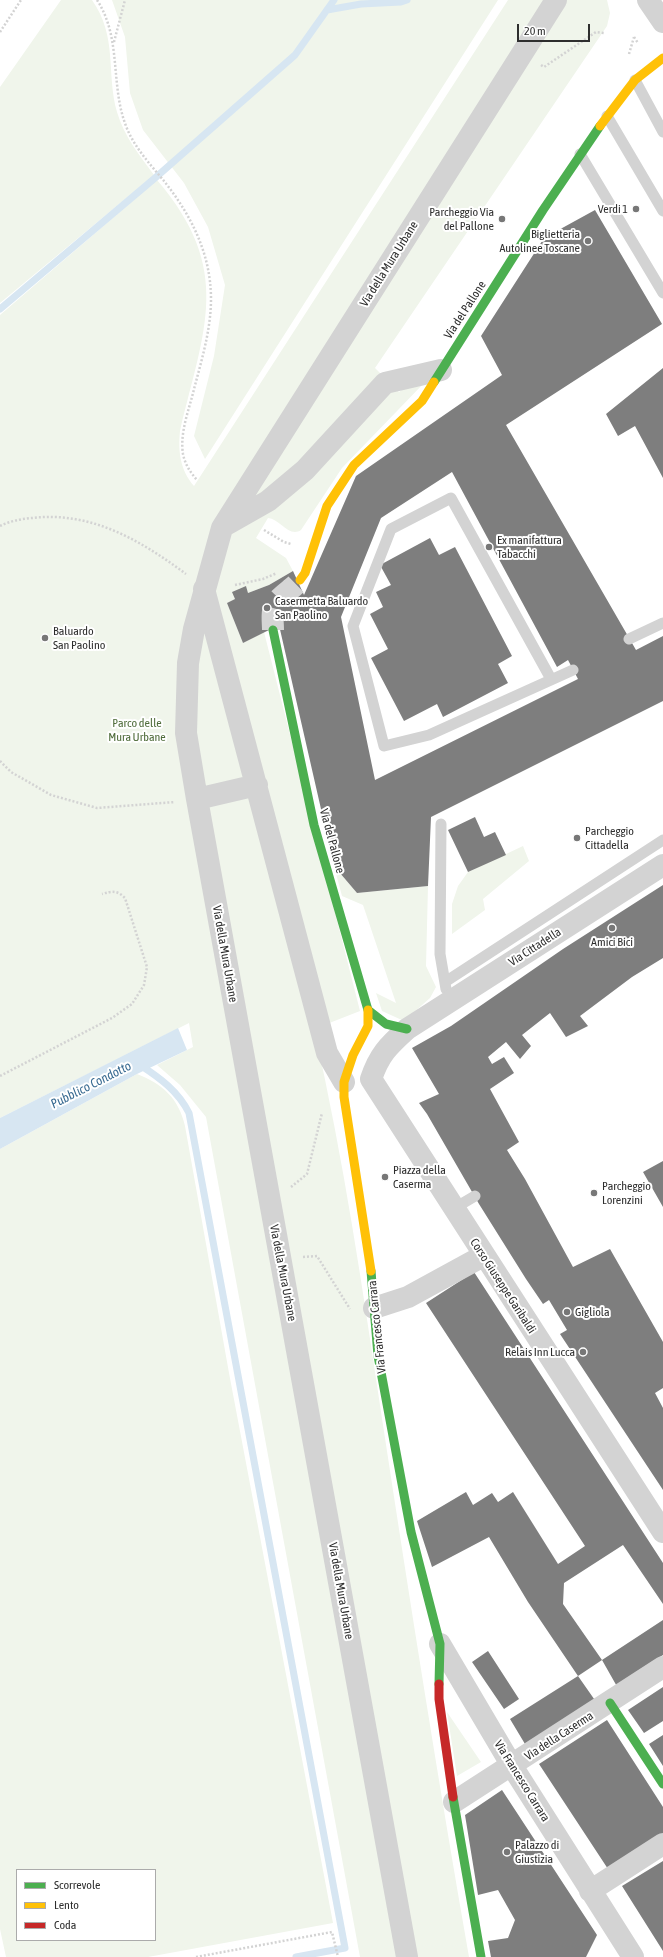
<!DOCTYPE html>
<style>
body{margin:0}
#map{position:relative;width:663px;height:1957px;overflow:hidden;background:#fff;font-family:"Asap Condensed",sans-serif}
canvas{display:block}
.legend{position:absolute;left:16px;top:1869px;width:140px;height:72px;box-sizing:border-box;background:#fff;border:1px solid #ababab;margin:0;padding:5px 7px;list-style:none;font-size:12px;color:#2e2e2e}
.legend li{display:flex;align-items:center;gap:8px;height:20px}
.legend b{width:20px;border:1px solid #ababab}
.scale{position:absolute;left:517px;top:24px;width:73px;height:18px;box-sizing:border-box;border:2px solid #2e2e2e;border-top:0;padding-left:5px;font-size:12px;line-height:14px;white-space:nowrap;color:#2e2e2e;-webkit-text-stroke:3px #fff;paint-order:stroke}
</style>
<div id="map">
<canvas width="663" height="1957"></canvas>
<ul class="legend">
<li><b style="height:5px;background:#4caf50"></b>Scorrevole</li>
<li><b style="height:5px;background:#ffc107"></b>Lento</li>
<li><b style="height:5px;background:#c62828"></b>Coda</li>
</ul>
<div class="scale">20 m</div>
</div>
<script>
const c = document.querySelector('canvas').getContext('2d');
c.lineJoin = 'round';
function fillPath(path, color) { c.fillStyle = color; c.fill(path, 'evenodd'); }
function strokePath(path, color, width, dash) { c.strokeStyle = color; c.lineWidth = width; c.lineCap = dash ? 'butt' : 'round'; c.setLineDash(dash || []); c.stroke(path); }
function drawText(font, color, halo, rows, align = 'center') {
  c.font = font + ' "Asap Condensed",sans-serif'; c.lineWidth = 4; c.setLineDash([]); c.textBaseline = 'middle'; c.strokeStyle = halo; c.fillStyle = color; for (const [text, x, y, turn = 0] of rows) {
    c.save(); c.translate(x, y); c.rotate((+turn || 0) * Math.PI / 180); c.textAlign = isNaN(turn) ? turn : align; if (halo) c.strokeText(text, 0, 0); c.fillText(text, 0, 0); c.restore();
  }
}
fillPath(new Path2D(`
 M 61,0 L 92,0 C 118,37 106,73 117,112 C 124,136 139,155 154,175 L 0,303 L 0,87 Z
 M 112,0 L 498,0 L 205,459 L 194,436 L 214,356 L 225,285 L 208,227 L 184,183 L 143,130 L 130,93 L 125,37 Z
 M 508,0 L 607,0 L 610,13 L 607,26 L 375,368 L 399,392 L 412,381 L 425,382 L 342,468 L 301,530 C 289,538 280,519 268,518 L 256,538 L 286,558 L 293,571 L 269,585 L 248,593 L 246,586 L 233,592 L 235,599 L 227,603 L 243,643 L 264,632 L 360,1011 L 314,1029 C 344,1160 363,1292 383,1425 C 410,1602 438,1780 469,1957 L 360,1957 L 206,1117 L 180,1085 L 157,1065 L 193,1047 L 189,1023 L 0,1118 L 0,315 L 157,180 C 234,270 204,329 180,431 C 178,451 180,470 194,486 Z
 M 523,846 L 529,861 L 483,899 L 485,910 L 452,934 L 452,904 L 458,886 L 468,872 Z
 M 334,866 L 357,893 L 428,886 L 426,966 L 436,987 L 430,998 L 404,1021 L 382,1011 L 376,993 L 396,1003 L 363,905 L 342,896 Z
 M 137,1074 C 163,1084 179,1099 185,1126 L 229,1373 L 333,1923 L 148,1957 L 6,1957 L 0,1929 L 0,1149 ZM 17,1870 L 155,1870 L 155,1940 L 17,1940 Z
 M 447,1712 L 481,1762 L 457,1776 Z`), '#f0f5eb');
fillPath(new Path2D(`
 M 178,1028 L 187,1050 L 137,1074 L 0,1149 L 0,1118 Z`), '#d7e6f2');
strokePath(new Path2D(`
 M 327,10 L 361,4 L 401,2 L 407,0
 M 0,309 L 155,178 L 295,55 L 334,0
 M 140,1065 C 160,1078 178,1091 189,1113 L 345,1948 L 296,1957`), '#d7e6f2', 7);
fillPath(new Path2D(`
 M 595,210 L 662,324 L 506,425 L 636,650 L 663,636 L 663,701 L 431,817 L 428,886 L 357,893 L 334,866 L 279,625 L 243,643 L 227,603 L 235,599 L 232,592 L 246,586 L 248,593 L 269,585 L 293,571 L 304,595 L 356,476 L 502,375 L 481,336 L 544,238 ZM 452,472 L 557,667 L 568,660 L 578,679 L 375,780 L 341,617 L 381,518 Z
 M 663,368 L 663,478 L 635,426 L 618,436 L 606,414 Z
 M 430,538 L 439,555 L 455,547 L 512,656 L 498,664 L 508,683 L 443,717 L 437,704 L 404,721 L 371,658 L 388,649 L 370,614 L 383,607 L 376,592 L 391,585 L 380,565 Z
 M 475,817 L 484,837 L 495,832 L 506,855 L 468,872 L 448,830 Z
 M 663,885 L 663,958 L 632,977 L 580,1016 L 588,1026 L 566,1037 L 550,1013 L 522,1035 L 531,1046 L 520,1059 L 506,1042 L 488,1057 L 492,1064 L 504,1057 L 514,1073 L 490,1089 L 519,1142 L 507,1150 L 525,1179 L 573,1267 L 610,1249 L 663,1342 L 663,1388 L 655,1393 L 663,1408 L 663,1490 L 560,1334 L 567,1330 L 549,1300 L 543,1304 L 526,1279 L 479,1204 L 427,1114 L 419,1103 L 439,1094 L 412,1048 L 451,1026 L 563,949 Z
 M 663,1161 L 663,1207 L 643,1172 Z
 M 474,1272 L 663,1563 L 663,1604 L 623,1545 L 564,1583 L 563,1604 L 602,1660 L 578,1676 L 528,1602 L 489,1537 L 432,1567 L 417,1521 L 466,1492 L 473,1505 L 492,1493 L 498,1502 L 513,1492 L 558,1564 L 585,1546 L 426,1303 Z
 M 663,1620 L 663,1655 L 636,1672 L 619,1690 L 602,1660 Z
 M 488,1651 L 519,1699 L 504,1709 L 472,1662 Z
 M 578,1676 L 599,1706 L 528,1749 L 510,1719 Z
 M 663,1687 L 663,1721 L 644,1733 L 628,1710 Z
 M 607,1720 L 663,1807 L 663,1834 L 608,1869 L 539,1764 Z
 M 663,1735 L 663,1766 L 649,1744 Z
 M 502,1790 L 597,1935 L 586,1957 L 491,1957 L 488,1941 L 508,1938 L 515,1920 L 498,1890 L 478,1895 L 465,1815 Z
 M 663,1861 L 663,1951 L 622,1886 Z`), '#7e7e7e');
strokePath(new Path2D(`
 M 273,630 C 273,624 272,617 273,611 C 274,598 293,590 300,580`), '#d5d5d5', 22, [22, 11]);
strokePath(new Path2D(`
 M 97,0 C 122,38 110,85 126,126 C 134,147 150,164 164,181 C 191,215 211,254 211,299 C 211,332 200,365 192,397 C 187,415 180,435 183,454 C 185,464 190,472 197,480
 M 0,32 L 21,0
 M 634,37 L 638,43
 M 114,42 L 125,0
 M 629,54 L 634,37
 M 541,65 L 544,67 L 596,32 L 604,33
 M 0,526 C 10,521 21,519 32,518 C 91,511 140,540 186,574
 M 264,530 L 284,542 L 291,544
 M 235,585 L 263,579 L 277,573
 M 0,761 L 11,772 L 51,795 L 97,808 L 175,802
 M 0,1076 L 112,1018 L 132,1004 L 144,985 L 147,967 L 125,898 C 117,890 112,891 102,894
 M 291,1187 L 307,1174 L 322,1113
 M 303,1257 L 317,1256 L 350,1309
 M 196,1957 L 332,1932 L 338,1957`), '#d3d3d3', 2.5, [2, 2]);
strokePath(new Path2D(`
 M 635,80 L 663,132
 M 607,116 L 663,211
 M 580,154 L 663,293
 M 629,639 L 663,623
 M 551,679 L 451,498 L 391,529 L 353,626 L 384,746 L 429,735 L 573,670
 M 441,824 L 440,954 L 446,989
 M 445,982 L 663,840
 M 453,1209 L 475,1196`), '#d3d3d3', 11);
strokePath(new Path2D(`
 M 648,0 L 663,22
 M 224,526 L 268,501 L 305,470 L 385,383 L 441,370
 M 204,589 L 327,1053 L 344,1082
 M 197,799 L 257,785
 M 663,865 L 407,1029 C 388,1046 379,1055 371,1079 L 663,1532
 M 374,1308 L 408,1297 L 483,1256
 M 440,1644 L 512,1766 L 633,1957
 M 454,1802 L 663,1667
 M 590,1891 L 663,1844
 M 407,1957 L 197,799 L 186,733 L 188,663 L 194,629 L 222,528 L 556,0`), '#d3d3d3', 22);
strokePath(new Path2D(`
 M 434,382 L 543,210 L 600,126
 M 273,630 L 314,825 L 368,1010 L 386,1024 L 407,1029
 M 371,1271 L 378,1356 L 411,1532 L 440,1644 L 439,1684
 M 610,1703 L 663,1784
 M 453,1797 L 481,1957`), '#4caf50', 9);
strokePath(new Path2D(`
 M 600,126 L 635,80 L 663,58
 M 300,580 L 305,573 L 327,506 L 354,465 L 422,401 L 434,382
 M 368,1010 L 368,1026 L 353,1055 L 344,1082 L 344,1097 L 371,1271`), '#ffc107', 9);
strokePath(new Path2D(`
 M 439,1684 L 439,1699 L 453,1797`), '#c62828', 9);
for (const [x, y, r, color] of [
 [636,209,4,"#777"],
 [502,219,4,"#777"],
 [588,241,4,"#777"],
 [489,547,4,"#777"],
 [267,608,4,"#777"],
 [45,638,4,"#777"],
 [577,838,4,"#777"],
 [612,928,4,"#777"],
 [385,1177,4,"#777"],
 [594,1193,4,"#777"],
 [567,1312,4,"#777"],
 [583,1352,4,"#777"],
 [507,1852,4,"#777"]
]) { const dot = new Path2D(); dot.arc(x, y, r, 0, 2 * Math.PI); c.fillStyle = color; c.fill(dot); strokePath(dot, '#fff', 1.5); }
drawText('12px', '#2e2e2e', '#fff', [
 ["Verdi 1",628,209,"right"],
 ["Parcheggio Via",494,212,"right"],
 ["del Pallone",494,226,"right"],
 ["Biglietteria",580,234,"right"],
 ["Autolinee Toscane",580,248,"right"],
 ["Ex manifattura",497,540],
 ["Tabacchi",497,554],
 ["Casermetta Baluardo",275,601],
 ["San Paolino",275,615],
 ["Baluardo",53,631],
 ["San Paolino",53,645],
 ["Parcheggio",585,831],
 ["Cittadella",585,845],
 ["Amici Bici",612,942,"center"],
 ["Piazza della",393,1170],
 ["Caserma",393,1184],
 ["Parcheggio",602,1186],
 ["Lorenzini",602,1200],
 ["Gigliola",575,1312],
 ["Relais Inn Lucca",575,1352,"right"],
 ["Palazzo di",515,1845],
 ["Giustizia",515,1859]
], 'left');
drawText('12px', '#2e2e2e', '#fff', [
 ["Via della Mura Urbane",389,264,-58],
 ["Via del Pallone",465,310,-57],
 ["Via del Pallone",332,841,75],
 ["Via Cittadella",535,947,-33],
 ["Via della Mura Urbane",225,954,80],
 ["Via della Mura Urbane",283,1273,79],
 ["Corso Giuseppe Garibaldi",503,1286,57],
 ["Via Francesco Carrara",377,1327,-96],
 ["Via della Mura Urbane",341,1591,80],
 ["Via della Caserma",559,1736,-33],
 ["Via Francesco Carrara",522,1781,58]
]);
drawText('12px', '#4e6b39', '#fff', [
 ["Parco delle",137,723],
 ["Mura Urbane",137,737]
]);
drawText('italic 13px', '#396b92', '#fff', [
 ["Pubblico Condotto",91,1085,-27]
]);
</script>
